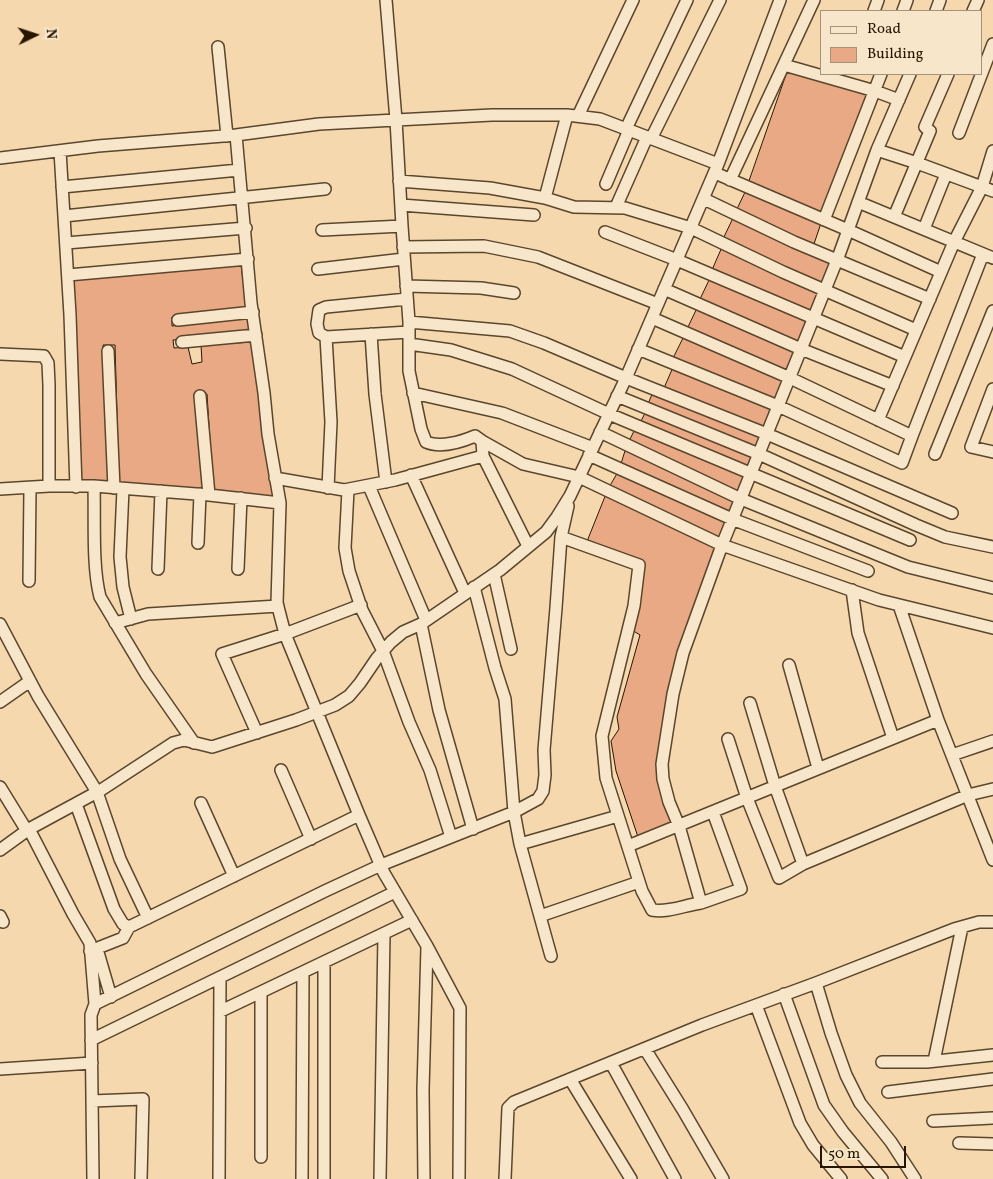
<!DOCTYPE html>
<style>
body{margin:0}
#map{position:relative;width:993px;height:1179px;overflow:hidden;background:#f5d8ad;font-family:Vollkorn,serif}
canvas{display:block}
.legend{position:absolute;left:820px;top:10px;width:162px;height:65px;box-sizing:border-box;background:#f8e6ca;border:1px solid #a4927a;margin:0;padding:6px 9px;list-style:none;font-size:15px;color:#271502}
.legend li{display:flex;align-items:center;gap:10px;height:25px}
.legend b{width:25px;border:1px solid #a4927a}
.north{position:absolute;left:10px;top:10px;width:50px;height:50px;-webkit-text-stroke:4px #f8e6ca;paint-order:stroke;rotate:86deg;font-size:14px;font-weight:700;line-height:20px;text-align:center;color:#271502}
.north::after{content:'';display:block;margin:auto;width:18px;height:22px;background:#271502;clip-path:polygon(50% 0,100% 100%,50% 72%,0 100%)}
.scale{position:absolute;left:820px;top:1146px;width:86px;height:22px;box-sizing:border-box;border:2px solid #271502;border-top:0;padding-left:6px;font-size:15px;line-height:18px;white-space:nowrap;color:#271502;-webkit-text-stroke:4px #f8e6ca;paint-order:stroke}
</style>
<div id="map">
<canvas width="993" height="1179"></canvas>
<ul class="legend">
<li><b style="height:6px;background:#f8e6ca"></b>Road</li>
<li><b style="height:14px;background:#eaa985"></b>Building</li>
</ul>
<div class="north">N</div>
<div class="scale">50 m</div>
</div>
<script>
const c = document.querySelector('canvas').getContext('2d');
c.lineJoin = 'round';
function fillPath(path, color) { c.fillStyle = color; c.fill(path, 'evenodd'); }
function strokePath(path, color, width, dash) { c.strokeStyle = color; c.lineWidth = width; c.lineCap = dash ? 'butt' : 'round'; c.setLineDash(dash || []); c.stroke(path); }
const building = new Path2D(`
 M 788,70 L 872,94 L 822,215 L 749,182 Z
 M 746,191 L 821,223 L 813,247 L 736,212 Z
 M 733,219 L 831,261 L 823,286 L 722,242 Z
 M 722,248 L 820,291 L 811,314 L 712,271 Z
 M 241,265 L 247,308 L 172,317 L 172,326 L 249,316 L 251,332 L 173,340 L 174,348 L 188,347 L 192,364 L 202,362 L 201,345 L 253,342 L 274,497 L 213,490 L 207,394 L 195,395 L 203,491 L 119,484 L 115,345 L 103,345 L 108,482 L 80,481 L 72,280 Z
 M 711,277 L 809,320 L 800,343 L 700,300 Z
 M 698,307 L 796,350 L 787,373 L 687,330 Z
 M 685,335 L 783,378 L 774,401 L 674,357 Z
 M 674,366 L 772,409 L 763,432 L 664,389 Z
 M 653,393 L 762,436 L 756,448 L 648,405 Z
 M 647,410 L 753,456 L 748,470 L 640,424 Z
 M 635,430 L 746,476 L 738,493 L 629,442 Z
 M 626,449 L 737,501 L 731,516 L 621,465 Z
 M 619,471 L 729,520 L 719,541 L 609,488 Z
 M 606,495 L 717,547 L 665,722 L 660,775 L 674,825 L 638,837 L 616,771 L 611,741 L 619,729 L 617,717 L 640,635 L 632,630 L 644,564 L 588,540 Z`);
fillPath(building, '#eaa985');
strokePath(building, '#271502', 1);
const minor = new Path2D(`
 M 386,0 L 396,120 L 492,115 L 567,115 L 600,119 L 718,164
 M 874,11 L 878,0
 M 903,11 L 907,0
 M 936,11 L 940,0
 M 973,11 L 978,0
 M 218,47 L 227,136
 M 784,65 L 875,91 L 899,100
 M 578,116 L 633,0
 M 626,129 L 687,0
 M 959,133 L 993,44
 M 236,135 L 251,303 L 264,393 L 268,434 L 280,503 L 277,603 L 285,634 L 359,815 L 384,873 L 427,946 L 460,1008 L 459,1179
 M 651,139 L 720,0
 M 877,150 L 917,163 L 993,191
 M 60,151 L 70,315 L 76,487
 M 0,158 L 98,146 L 236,135 L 319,124 L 396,120 L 402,226 L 409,322 L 409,371 L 421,429 L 426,442 C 440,448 461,442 475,436 L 482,441 L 483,456 L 528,546
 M 715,173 L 848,230 L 941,272
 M 730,180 L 814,0
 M 399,181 L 490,188 L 545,198 L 574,207 L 625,208 L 691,228 L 783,272 L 916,330
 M 606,184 L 629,130
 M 62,187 L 239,170
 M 545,198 L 567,115
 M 704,199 L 794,242 L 930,299
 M 858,202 L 993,258
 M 401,205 L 534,215
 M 616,207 L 647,137
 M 64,216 L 325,189
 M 894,217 L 930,131 L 925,127 L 948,74
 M 824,220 L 881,74
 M 924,229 L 946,174
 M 322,230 L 402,226
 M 605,232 L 677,260 L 905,357
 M 66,243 L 246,228
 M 403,247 L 484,246 L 538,257 L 658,304
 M 318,269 L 404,259
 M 68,275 L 248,259
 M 406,286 L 481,288 L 514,293
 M 664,289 L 801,349 L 893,386
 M 407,299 L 326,307 L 319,310 L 317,324 L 319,333 L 326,337 L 409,332
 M 652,318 L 790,378 L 912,436 L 983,254
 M 178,320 L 253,312
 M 409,322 L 510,331 L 544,343 L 626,378 L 767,434 L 952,513
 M 371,334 L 375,394 L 386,482
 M 326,337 L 331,422 L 328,488
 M 182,342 L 256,335
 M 409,344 L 451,350 L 512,369 L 609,414 L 910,540
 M 638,349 L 778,406 L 902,463 L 912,436
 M 108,351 L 114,488
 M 0,354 L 44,356 L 48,363 L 49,385 L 49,486
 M 993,389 L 971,447 L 993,452
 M 413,393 L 502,413 L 593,448
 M 200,396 L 209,495
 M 617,396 L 759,454 L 916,525 L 945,537 L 993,547
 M 878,420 L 954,242 L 982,187 L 993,151
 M 600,432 L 741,499 L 908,567 L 993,588
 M 482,441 L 523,464 L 579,477 L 722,545 L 879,600 L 993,628
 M 935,454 L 993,311
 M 589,455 L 732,519 L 868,571
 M 411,475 L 465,593
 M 275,478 L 344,490 L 395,480 L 483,456
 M 94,486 C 95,520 92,566 100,597 L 146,674 L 194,743
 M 369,486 L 426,620
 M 0,489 L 49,486 L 94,486 L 209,495 L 280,503
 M 123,489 L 120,557 L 123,587 L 131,619
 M 348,490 L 345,548 L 349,571 L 362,610 L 383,651 L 409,722 L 430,770 L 451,837
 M 561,537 L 639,565 L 634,606 L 602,736 L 606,778 L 642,891 L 652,910 C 668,913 685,905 701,903
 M 198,543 L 200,494
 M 158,569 L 161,491
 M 238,569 L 241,498
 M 494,574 L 511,649
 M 29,581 L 30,488
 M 474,587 L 495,668 L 505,699 L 514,812 L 520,844 L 551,956
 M 852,590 L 858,633 L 893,738
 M 899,605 L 938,720
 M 115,623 L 148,614 L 278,606
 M 0,624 L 38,696 L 97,792 L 120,859 L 148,918
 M 421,624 L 439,710 L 473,829
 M 789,665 L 818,768
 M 0,702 L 30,681
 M 750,703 L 775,786 L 803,864
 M 257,733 L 222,654 L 285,634 L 361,605
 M 728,739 L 747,798 L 779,878 L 803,864 L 968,795 L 993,789
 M 952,755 L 993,741
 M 281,770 L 311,839
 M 0,787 L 27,831
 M 201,803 L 234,876
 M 76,804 L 114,909 L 123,924 L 129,927 L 359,815
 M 713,812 L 741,889 L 701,903 L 679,826 L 669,802 L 663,779 L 662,764 L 673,694 L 683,653 L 722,545 L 839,255 L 877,150 L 910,74
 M 29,829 L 73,914 L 90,943 L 95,1004
 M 520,844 L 618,816
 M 628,846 L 938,720 L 993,860
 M 0,850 L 29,829 L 101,790 L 173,743 L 184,740 L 212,747 L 296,720 L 335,705 L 349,696 L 360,683 L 377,658 L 391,642 L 403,632 L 421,624 L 500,570 L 546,532 L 557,517 L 570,496 L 626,378 L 718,164 L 780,0
 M 0,916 L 3,922
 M 540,916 L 639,882
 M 97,949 L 111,997
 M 90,951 L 123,938 L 129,927
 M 324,963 L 324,1179
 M 816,983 L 831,1033 L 846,1075 L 860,1103 L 891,1142 L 915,1179
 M 261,992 L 261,1157
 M 784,994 L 824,1105 L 843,1132 L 882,1179
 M 756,1005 L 800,1123 L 813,1145 L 841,1179
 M 221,1011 L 412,920
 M 91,1040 L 395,892
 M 645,1049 L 683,1110 L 723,1179
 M 934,1061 L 962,927
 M 882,1062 L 927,1062 L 993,1055
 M 611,1063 L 675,1179
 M 0,1069 L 92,1063
 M 570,1079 L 631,1179
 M 888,1092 L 993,1079
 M 92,1101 L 143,1099 L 141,1179
 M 933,1121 L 993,1118
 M 959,1143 L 993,1144
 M 93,1179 L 91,1015 L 95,1004 L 325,891 L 381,865 L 514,812 L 538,799 L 543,791 L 545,775 L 544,750 L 556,608 L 561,537 L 568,506
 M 219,1179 L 220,978
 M 302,1179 L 303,972
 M 380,1179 L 384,934
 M 424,1179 L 423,1090 L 427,947
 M 505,1179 L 508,1108 L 514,1102 L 702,1025 L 816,983 L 954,929 L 979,922 L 993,922`);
strokePath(minor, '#5a462d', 14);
strokePath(minor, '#f8e6ca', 11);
</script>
